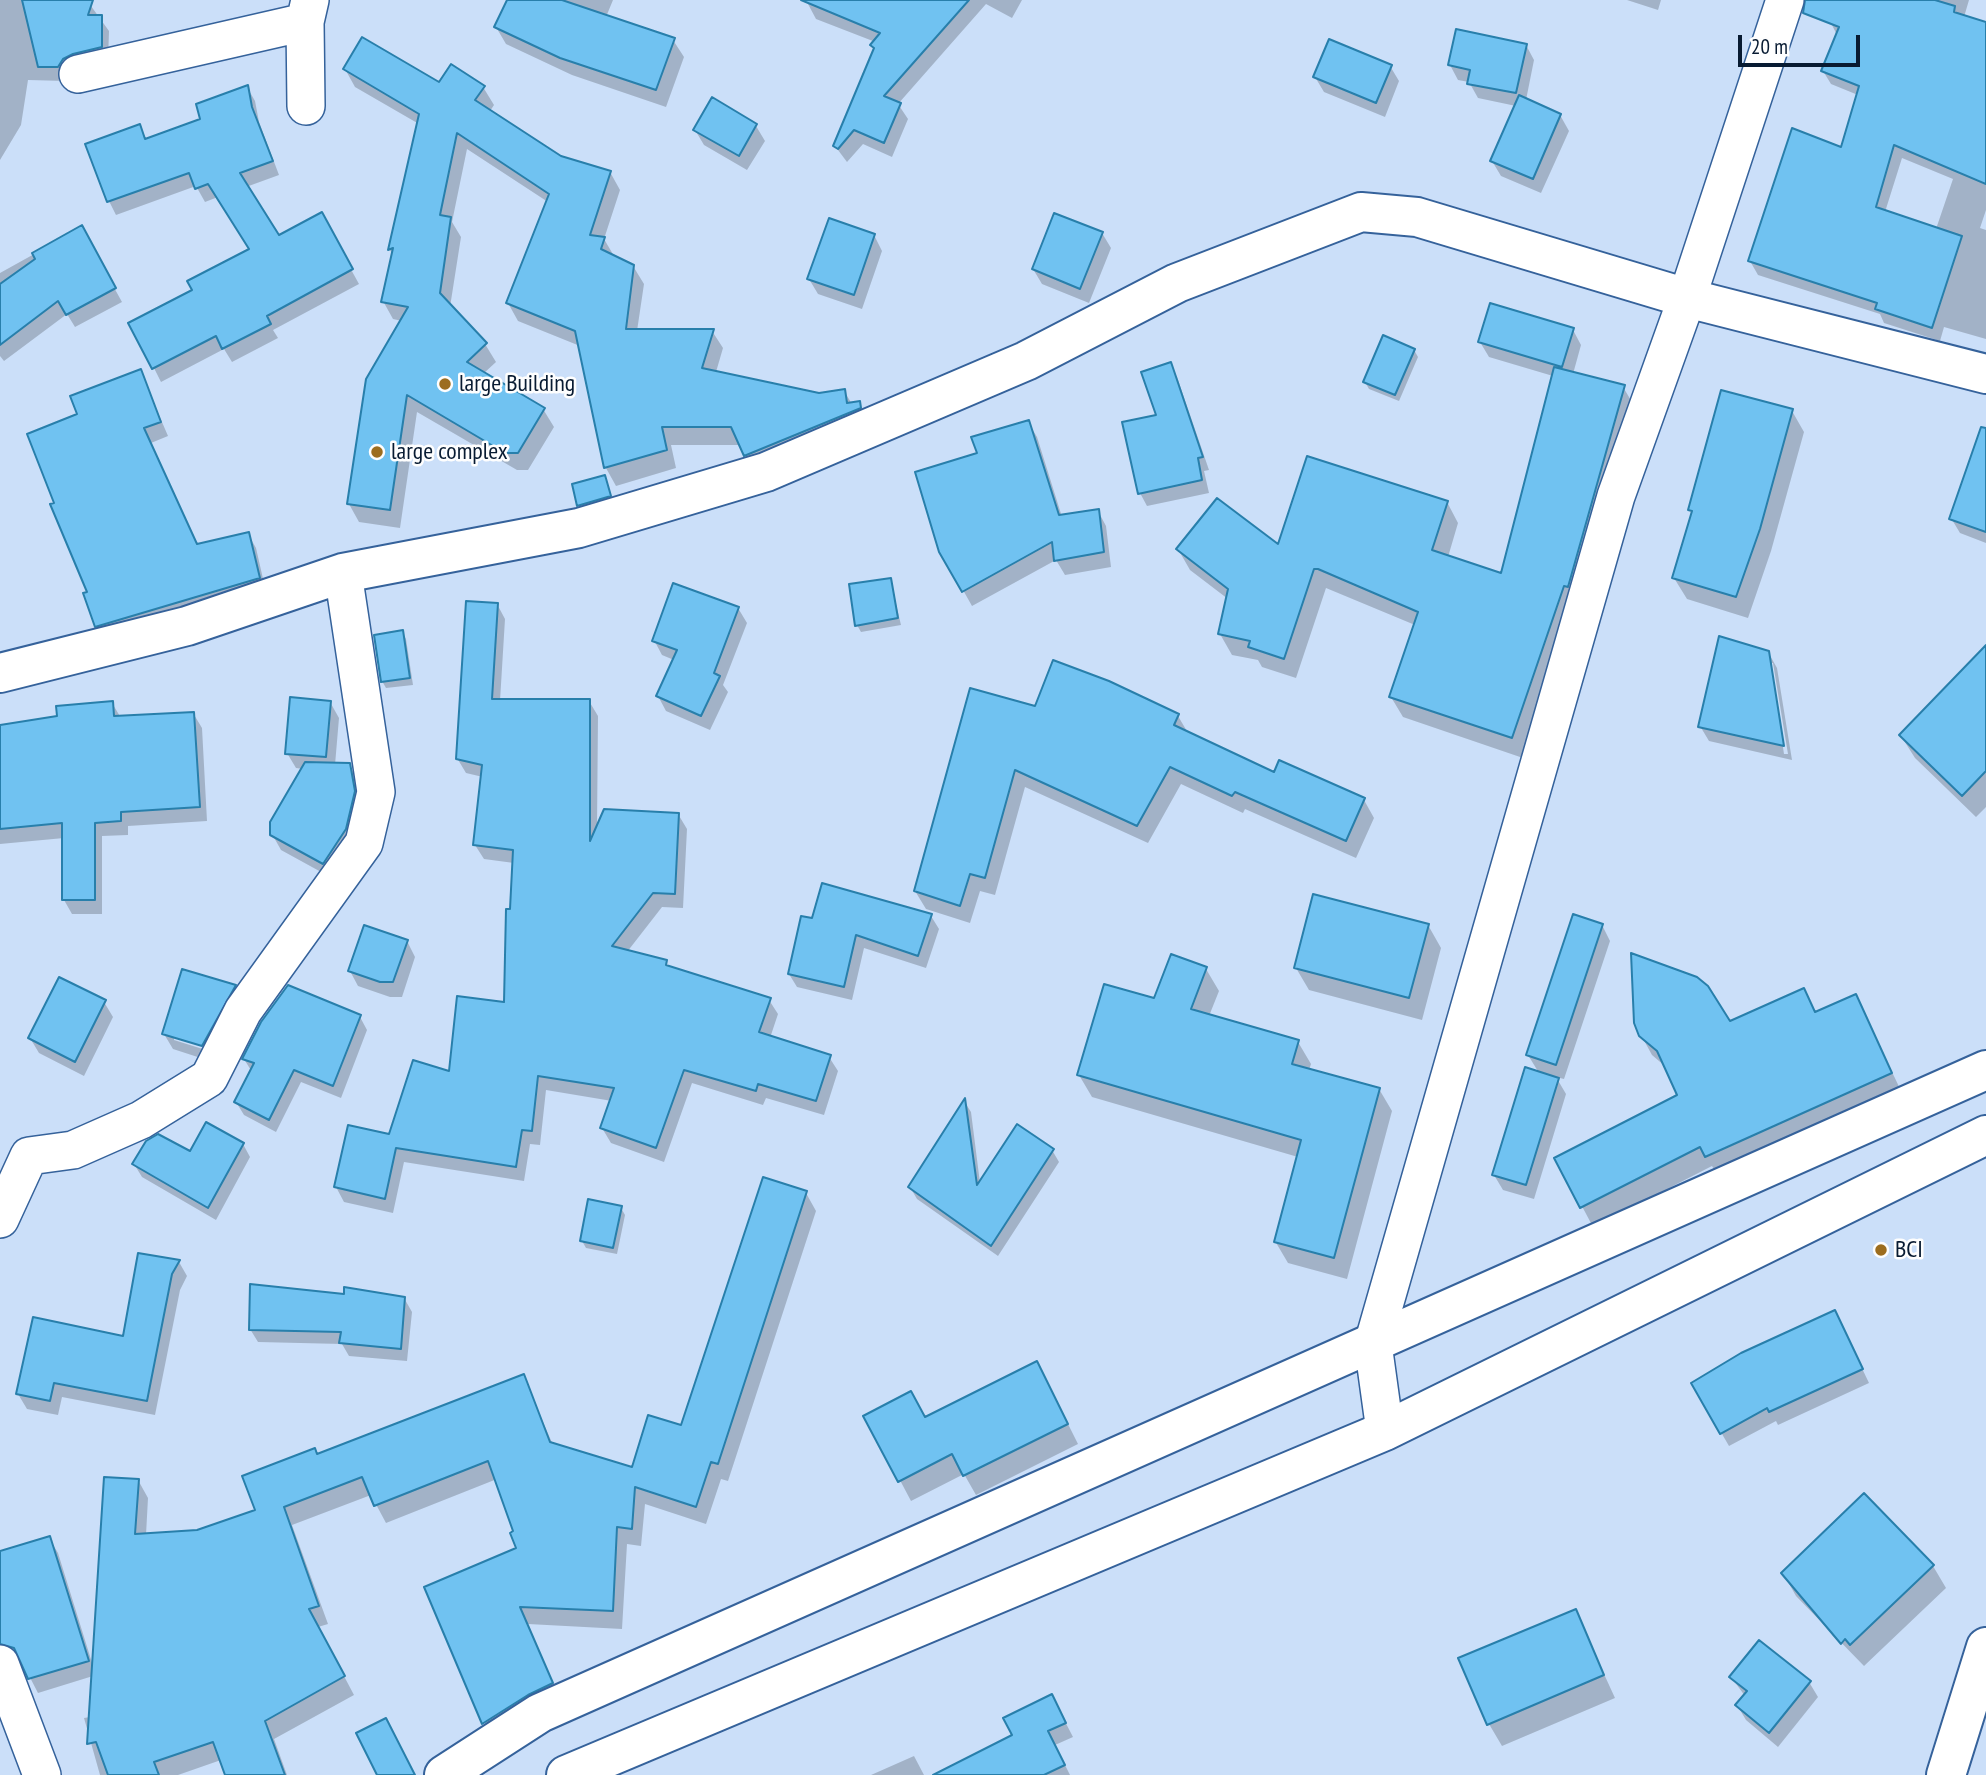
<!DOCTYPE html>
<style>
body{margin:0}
#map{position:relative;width:1986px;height:1775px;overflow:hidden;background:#cbdff9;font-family:"PT Sans Narrow",sans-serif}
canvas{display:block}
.scale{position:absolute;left:1738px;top:35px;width:122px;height:32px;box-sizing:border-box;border:4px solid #081b32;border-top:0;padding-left:9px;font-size:21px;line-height:24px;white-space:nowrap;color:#081b32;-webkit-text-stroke:5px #fefefe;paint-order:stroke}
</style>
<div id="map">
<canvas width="1986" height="1775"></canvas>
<div class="scale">20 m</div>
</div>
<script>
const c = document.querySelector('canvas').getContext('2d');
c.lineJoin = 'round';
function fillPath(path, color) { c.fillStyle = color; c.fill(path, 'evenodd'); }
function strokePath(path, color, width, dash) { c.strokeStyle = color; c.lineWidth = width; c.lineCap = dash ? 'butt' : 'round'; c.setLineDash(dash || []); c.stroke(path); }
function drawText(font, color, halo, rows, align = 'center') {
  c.font = font + ' "PT Sans Narrow",sans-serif'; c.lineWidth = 5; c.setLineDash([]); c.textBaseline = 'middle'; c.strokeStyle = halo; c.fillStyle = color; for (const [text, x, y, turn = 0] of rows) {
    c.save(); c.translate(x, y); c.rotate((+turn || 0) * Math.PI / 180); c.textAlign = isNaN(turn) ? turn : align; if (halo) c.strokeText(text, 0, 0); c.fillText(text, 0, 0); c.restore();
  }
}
fillPath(new Path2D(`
 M 0,0 L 58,0 L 91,6 L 109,31 L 108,61 L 66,81 L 28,80 L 21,125 L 0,160 Z
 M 509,0 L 613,0 L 606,17 L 673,40 L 684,57 L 666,107 L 572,75 L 506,44 L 496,27 Z
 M 809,0 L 1022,0 L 1012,18 L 986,4 L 898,104 L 908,119 L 892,157 L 863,144 L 847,162 L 835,146 L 878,43 L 816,19 L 808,4 Z
 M 1627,0 L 1661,0 L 1658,10 Z
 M 1840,0 L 1969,0 L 1964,17 L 1986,24 L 1986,210 L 1980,228 L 1986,230 L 1986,339 L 1944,327 L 1940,341 L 1884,323 L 1880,314 L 1758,275 L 1750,261 L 1842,149 L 1858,95 L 1831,84 L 1823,71 L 1837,35 L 1831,23 ZM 1902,158 L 1953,179 L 1936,229 L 1885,212 Z
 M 1526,45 L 1534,60 L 1526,100 L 1560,115 L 1569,131 L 1541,193 L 1501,176 L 1492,161 L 1516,106 L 1478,98 L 1469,82 L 1458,80 L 1450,65 Z
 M 1390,66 L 1399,81 L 1385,117 L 1324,92 L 1315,77 Z
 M 345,69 L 439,85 L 483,87 L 494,105 L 490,111 L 560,158 L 610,172 L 620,190 L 604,239 L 614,256 L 633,266 L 644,284 L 637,331 L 712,331 L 723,348 L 716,372 L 819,395 L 844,391 L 852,404 L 859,403 L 869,420 L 756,473 L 741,445 L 671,445 L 676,468 L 616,486 L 606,468 L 580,346 L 518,321 L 508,303 L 548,202 L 467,149 L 452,222 L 461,237 L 450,307 L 485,344 L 496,362 L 483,374 L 543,409 L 554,427 L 528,470 L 517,470 L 417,412 L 400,528 L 359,522 L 349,504 L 402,321 L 393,319 L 383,301 L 393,255 L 390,250 L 419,124 L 355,87 Z
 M 247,87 L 255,101 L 259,122 L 279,175 L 246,187 L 278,237 L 321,215 L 359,284 L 273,330 L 278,338 L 232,362 L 224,349 L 161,382 L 154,368 L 194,291 L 251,250 L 218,197 L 205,202 L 196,186 L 116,215 L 109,201 L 139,126 L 147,140 L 202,120 Z
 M 713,100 L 756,126 L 765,141 L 747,170 L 704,145 L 695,130 Z
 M 81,228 L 122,302 L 75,327 L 67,314 L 4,361 L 0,356 L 0,273 Z
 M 1102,233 L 1111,248 L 1089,303 L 1042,284 L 1033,269 Z
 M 874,235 L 882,251 L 862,309 L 818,294 L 809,279 Z
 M 1573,330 L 1581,345 L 1573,374 L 1623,387 L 1635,407 L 1523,758 L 1403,717 L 1391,697 L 1415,625 L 1326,588 L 1296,678 L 1262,667 L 1258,660 L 1232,655 L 1220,634 L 1228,599 L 1190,570 L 1178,549 L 1279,547 L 1447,502 L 1458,523 L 1448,557 L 1503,575 L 1553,376 L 1489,357 L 1480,342 Z
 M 1414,350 L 1418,357 L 1399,401 L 1369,389 L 1365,382 Z
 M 1170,364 L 1177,377 L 1209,470 L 1204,471 L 1209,493 L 1147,506 L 1140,493 Z
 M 140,371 L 168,436 L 151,443 L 197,545 L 248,534 L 256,548 L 266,592 L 105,640 L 97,626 L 89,593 L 56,504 L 80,415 Z
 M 1792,411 L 1804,432 L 1771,551 L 1748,618 L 1687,599 L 1674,578 L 1693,515 L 1690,510 Z
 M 1028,422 L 1037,437 L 1062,517 L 1098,511 L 1106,526 L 1111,567 L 1065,575 L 1056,560 L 972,606 L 941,551 L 979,455 Z
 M 605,477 L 614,503 L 583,512 L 579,505 Z
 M 1986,479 L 1986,543 L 1960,533 L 1951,518 Z
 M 890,579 L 901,625 L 861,632 L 857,625 Z
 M 497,604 L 505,619 L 500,701 L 589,701 L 598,716 L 597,828 L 678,814 L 687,829 L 683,908 L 662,907 L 627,952 L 666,962 L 669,968 L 769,1000 L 778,1014 L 770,1038 L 829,1057 L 838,1071 L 824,1115 L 766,1098 L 763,1105 L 692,1083 L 664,1162 L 611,1143 L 602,1128 L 612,1101 L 546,1090 L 540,1145 L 530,1144 L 524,1181 L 404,1162 L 393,1213 L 344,1202 L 336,1187 L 391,1136 L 451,1074 L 506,1004 L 514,863 L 484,859 L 475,845 L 483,777 L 466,773 L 457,758 Z
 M 738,608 L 747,623 L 723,685 L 728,692 L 710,730 L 666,711 L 658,696 L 674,660 L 662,655 L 654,640 Z
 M 402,632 L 406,639 L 413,685 L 386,688 L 382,681 Z
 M 1768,652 L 1777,668 L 1792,760 L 1709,741 L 1700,726 ZM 1770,663 L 1773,663 L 1788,754 L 1784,754 Z
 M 1986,657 L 1986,807 L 1976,817 L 1915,758 L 1901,736 Z
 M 330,702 L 339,718 L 335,765 L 349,765 L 358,780 L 362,807 L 332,878 L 281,850 L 272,834 L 303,769 L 296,768 L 287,753 Z
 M 112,703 L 121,718 L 193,713 L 202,728 L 207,821 L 128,826 L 128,835 L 102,836 L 102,914 L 72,914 L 64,900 L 64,838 L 0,844 L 0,727 L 59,717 Z
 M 1036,708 L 1178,716 L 1188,733 L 1275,774 L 1364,800 L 1374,818 L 1356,858 L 1245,809 L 1243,813 L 1181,784 L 1148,843 L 1025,787 L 995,895 L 980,891 L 970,923 L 926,909 L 915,891 Z
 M 931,916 L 939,929 L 926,968 L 864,948 L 852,1000 L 797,987 L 789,974 L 813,920 Z
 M 1428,925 L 1441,948 L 1422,1020 L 1309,990 L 1296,968 Z
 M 1602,925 L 1610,941 L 1564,1079 L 1556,1077 L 1566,1094 L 1534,1199 L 1503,1190 L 1494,1175 L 1539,1073 L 1528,1055 Z
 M 407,941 L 415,957 L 402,997 L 390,997 L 358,986 L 350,971 Z
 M 1206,969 L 1219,991 L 1209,1016 L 1298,1042 L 1311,1064 L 1309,1070 L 1379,1089 L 1392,1111 L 1347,1279 L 1288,1263 L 1275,1241 L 1298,1157 L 1092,1097 L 1079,1075 Z
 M 235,987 L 243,1001 L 210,1061 L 173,1049 L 164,1034 ZM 174,1036 L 210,1047 L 209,1051 L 174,1040 Z
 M 1803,990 L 1816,1014 L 1856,996 L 1902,1093 L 1718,1176 L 1712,1166 L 1593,1227 L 1557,1159 L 1679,1096 L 1666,1067 L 1652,1055 L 1641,1035 L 1729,1024 Z
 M 104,1002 L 113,1017 L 84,1076 L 39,1053 L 30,1038 Z
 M 360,1017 L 367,1030 L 341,1098 L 301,1082 L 276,1132 L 244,1115 L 236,1102 L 252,1072 L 244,1059 Z
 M 964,1101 L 971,1112 L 980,1183 L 1052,1150 L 1059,1162 L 998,1256 L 917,1199 L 910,1187 Z
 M 243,1144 L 250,1157 L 216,1220 L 142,1177 L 134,1164 Z
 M 806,1193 L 816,1211 L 728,1481 L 721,1479 L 706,1524 L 645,1504 L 641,1546 L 627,1544 L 622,1629 L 528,1624 L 561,1702 L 494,1740 L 426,1588 L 518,1549 L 516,1532 L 497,1479 L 386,1523 L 371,1495 L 292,1525 L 328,1624 L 318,1627 L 354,1695 L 274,1739 L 287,1775 L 227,1775 L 221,1760 L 178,1775 L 100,1775 L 84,1718 L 90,1717 L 93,1676 L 38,1693 L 22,1662 L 12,1657 L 0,1659 L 0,1553 L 49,1538 L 58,1553 L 93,1666 L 138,1480 L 148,1498 L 146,1535 L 197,1532 L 257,1511 L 318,1456 L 523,1376 L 553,1445 L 633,1469 L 683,1428 Z
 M 621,1208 L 625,1215 L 617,1254 L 586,1248 L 582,1241 Z
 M 179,1262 L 187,1276 L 180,1290 L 155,1415 L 62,1397 L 58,1415 L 27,1409 L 18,1394 L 125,1338 Z
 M 345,1296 L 404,1298 L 412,1312 L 407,1361 L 349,1356 L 342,1344 L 258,1342 L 250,1329 Z
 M 1835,1312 L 1869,1383 L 1778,1425 L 1776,1421 L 1729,1446 L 1693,1384 Z
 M 1048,1384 L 1078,1444 L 976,1495 L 964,1474 L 911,1501 L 866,1416 L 925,1419 Z
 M 1933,1566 L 1946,1588 L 1864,1666 L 1796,1596 L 1783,1573 Z
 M 1575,1611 L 1615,1698 L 1502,1746 L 1489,1724 Z
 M 1731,1677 L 1809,1682 L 1818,1697 L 1778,1747 L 1746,1720 L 1737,1705 L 1745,1696 Z
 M 1059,1710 L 1073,1737 L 1055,1745 L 1070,1775 L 937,1775 Z
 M 914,1756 L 924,1775 L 871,1775 Z`), '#0003');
const building = new Path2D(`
 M 22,0 L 93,0 L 88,15 L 102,15 L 102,47 L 73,54 L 63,59 L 58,67 L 38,67 Z
 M 507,0 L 562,0 L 675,38 L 656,90 L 560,58 L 494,27 Z
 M 801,0 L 969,0 L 884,96 L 901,103 L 884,143 L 854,130 L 838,149 L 833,146 L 874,48 L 870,45 L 880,33 Z
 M 1805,0 L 1935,0 L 1955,6 L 1954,12 L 1986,22 L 1986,184 L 1894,145 L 1876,207 L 1962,236 L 1932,328 L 1875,309 L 1877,303 L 1748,261 L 1792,128 L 1841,147 L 1859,86 L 1821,71 L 1839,27 L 1803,13 Z
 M 1456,29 L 1527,44 L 1516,93 L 1467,84 L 1470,70 L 1448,65 Z
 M 362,37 L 439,82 L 451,64 L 485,86 L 475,100 L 561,156 L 611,171 L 590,235 L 605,237 L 601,249 L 634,265 L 626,329 L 714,329 L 702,368 L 819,393 L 845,389 L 847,403 L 860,401 L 861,408 L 744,456 L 731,427 L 662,427 L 667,450 L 604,468 L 575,331 L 506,303 L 549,194 L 457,133 L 440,215 L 451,217 L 440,293 L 487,343 L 467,362 L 545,408 L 518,453 L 505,453 L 407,395 L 390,510 L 347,504 L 366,379 L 408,307 L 381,302 L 393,248 L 388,250 L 419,114 L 343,69 Z
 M 1329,39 L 1392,65 L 1376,103 L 1313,77 Z
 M 248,85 L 252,107 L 273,161 L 240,173 L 279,235 L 322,212 L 353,269 L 267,316 L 271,324 L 222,349 L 216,336 L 152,369 L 128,323 L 192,290 L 187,281 L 249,249 L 208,184 L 195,189 L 189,173 L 107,202 L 85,144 L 140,124 L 145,139 L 200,119 L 196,104 Z
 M 1519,95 L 1561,114 L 1533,179 L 1490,161 Z
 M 712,97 L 757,124 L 739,156 L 693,130 Z
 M 1054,213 L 1103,232 L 1080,289 L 1032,269 Z
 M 829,218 L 875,234 L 854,295 L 807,279 Z
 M 82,225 L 116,288 L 66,315 L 58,301 L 0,345 L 0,284 L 35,259 L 32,253 Z
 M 1490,303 L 1574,328 L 1562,367 L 1478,342 Z
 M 1383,335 L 1415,349 L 1395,395 L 1363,382 Z
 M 1171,362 L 1203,457 L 1198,458 L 1202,480 L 1138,494 L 1122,422 L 1156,415 L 1141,372 Z
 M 1554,367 L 1625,385 L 1568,587 L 1564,586 L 1512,738 L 1389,697 L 1418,612 L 1318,569 L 1314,569 L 1284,659 L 1248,647 L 1250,641 L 1218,634 L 1228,589 L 1176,549 L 1217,498 L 1278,544 L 1307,456 L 1448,501 L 1432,550 L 1501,573 Z
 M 141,369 L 161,422 L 144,428 L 197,544 L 249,532 L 260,578 L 95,627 L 83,593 L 87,592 L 50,504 L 54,503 L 27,434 L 77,414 L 70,396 Z
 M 1721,390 L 1793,409 L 1760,529 L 1736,597 L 1672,578 L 1692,511 L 1688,510 Z
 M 1029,420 L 1059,515 L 1099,509 L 1104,552 L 1054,561 L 1052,542 L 962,592 L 939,552 L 915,472 L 977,453 L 971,437 Z
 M 1981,427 L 1986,428 L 1986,532 L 1949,519 Z
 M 605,475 L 611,496 L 577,506 L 572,484 Z
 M 891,578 L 898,618 L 855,626 L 849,584 Z
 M 673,583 L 739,607 L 714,673 L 720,676 L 701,716 L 656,696 L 677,650 L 652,641 Z
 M 466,601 L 498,603 L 492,699 L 590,699 L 590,841 L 604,809 L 679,813 L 675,894 L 653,893 L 612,946 L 667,960 L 666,965 L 771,998 L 759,1032 L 831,1055 L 816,1101 L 758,1084 L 756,1091 L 684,1070 L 656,1148 L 600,1128 L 614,1088 L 538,1076 L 532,1131 L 522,1130 L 516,1167 L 396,1148 L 385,1199 L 334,1187 L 348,1125 L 389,1134 L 413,1060 L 449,1071 L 457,996 L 504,1002 L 506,909 L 510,909 L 513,850 L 473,845 L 482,765 L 456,759 Z
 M 403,630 L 410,678 L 381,682 L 374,635 Z
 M 1719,636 L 1769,651 L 1784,746 L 1698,727 Z
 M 1986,645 L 1986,771 L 1962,796 L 1899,735 Z
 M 1053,660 L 1109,681 L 1179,714 L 1174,725 L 1274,772 L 1279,760 L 1365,798 L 1346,841 L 1235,792 L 1232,796 L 1170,767 L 1137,826 L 1015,770 L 985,878 L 970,874 L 960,906 L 914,891 L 970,688 L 1035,706 Z
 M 290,697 L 331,701 L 326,757 L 285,754 Z
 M 113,701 L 114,716 L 194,712 L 200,807 L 121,812 L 121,821 L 95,823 L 95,900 L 62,900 L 62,823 L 0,829 L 0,725 L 57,716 L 56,706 Z
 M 305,762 L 350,763 L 355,791 L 346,829 L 323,864 L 270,835 L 270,822 Z
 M 822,883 L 932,914 L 918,956 L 856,935 L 844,987 L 788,974 L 801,916 L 812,918 Z
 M 1313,894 L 1429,924 L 1409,998 L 1294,968 Z
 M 1573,914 L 1603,924 L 1556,1065 L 1526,1055 Z
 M 364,925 L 408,940 L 393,982 L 380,982 L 348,971 Z
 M 1631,953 L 1697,977 L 1708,986 L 1730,1021 L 1804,988 L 1815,1012 L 1856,994 L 1892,1073 L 1705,1157 L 1700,1147 L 1580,1208 L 1554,1158 L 1677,1095 L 1657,1051 L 1639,1036 L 1634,1023 Z
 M 1171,954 L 1207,967 L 1191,1009 L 1299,1040 L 1292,1064 L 1380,1088 L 1334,1258 L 1274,1242 L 1301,1140 L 1077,1075 L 1104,984 L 1154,998 Z
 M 182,969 L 236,985 L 202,1046 L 162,1034 Z
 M 59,977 L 106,1000 L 75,1062 L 28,1038 Z
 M 288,985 L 361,1015 L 333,1086 L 294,1070 L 269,1120 L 234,1102 L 254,1063 L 242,1059 L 261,1022 Z
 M 1525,1067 L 1559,1078 L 1526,1185 L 1492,1175 Z
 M 965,1098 L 977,1185 L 1017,1124 L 1054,1149 L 991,1246 L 908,1187 Z
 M 206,1122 L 244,1143 L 208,1208 L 132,1164 L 146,1141 L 158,1134 L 190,1151 Z
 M 763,1177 L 807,1191 L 718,1464 L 711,1462 L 696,1507 L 635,1487 L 632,1529 L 617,1527 L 613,1611 L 520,1607 L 553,1683 L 528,1695 L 482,1724 L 424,1587 L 516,1548 L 510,1533 L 513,1531 L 488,1461 L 374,1506 L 362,1477 L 284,1507 L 319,1606 L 309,1609 L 345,1676 L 265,1721 L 285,1775 L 225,1775 L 213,1742 L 154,1762 L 159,1775 L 108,1775 L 96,1742 L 87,1744 L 104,1477 L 139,1479 L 135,1534 L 197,1530 L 255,1510 L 242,1476 L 315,1448 L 317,1454 L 524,1374 L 550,1442 L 632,1467 L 648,1415 L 681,1425 Z
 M 588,1199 L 622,1206 L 613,1248 L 580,1241 Z
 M 138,1253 L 180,1260 L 172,1274 L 147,1401 L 54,1383 L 50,1401 L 16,1394 L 33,1317 L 123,1336 Z
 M 250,1284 L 344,1294 L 344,1287 L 405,1297 L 401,1349 L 339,1343 L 341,1332 L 249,1330 Z
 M 1835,1310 L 1863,1369 L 1769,1412 L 1767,1408 L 1720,1434 L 1691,1383 L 1741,1353 Z
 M 1037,1361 L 1068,1424 L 963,1476 L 952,1454 L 898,1482 L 863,1416 L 911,1391 L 925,1417 Z
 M 1864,1493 L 1934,1565 L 1850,1645 L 1845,1639 L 1841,1644 L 1781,1573 Z
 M 50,1536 L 89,1661 L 28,1679 L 14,1648 L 0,1644 L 0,1551 Z
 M 1576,1609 L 1604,1675 L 1487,1725 L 1458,1658 Z
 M 1759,1640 L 1811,1681 L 1769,1733 L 1735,1705 L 1747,1691 L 1729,1677 Z
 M 1052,1694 L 1066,1723 L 1048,1731 L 1065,1765 L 1044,1775 L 933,1775 L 1012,1735 L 1003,1718 Z
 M 386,1718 L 415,1775 L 377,1775 L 356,1733 Z`);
fillPath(building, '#70c2f1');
strokePath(building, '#287fab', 2);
const street = new Path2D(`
 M 78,74 L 305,22
 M 306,106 L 305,22 L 310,0
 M 0,1219 L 29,1156 L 73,1150 L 141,1120 L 209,1078 L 243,1011 L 364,843 L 376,792 L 343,573
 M 1385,1431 L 1373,1344 L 1616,496 L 1687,298 L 1785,0
 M 0,1664 L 42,1775`);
const secondary = new Path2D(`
 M 0,673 L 187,626 L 343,573 L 579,528 L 766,472 L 1026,361 L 1177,283 L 1361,212 L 1417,217 L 1687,298 L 1986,374
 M 444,1775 L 540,1713 L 1986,1070
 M 566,1775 L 1385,1431 L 1986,1135`);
const highway = new Path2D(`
 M 1946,1775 L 1986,1647`);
strokePath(street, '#35629b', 40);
strokePath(secondary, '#35629b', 42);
strokePath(highway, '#35629b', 42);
strokePath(street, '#fff', 37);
strokePath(secondary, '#fff', 38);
strokePath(highway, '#fff', 38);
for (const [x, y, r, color] of [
 [445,384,7,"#9c6d1f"],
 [377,452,7,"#9c6d1f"],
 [1881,1250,7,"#9c6d1f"]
]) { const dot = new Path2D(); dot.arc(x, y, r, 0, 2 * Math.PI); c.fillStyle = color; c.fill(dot); strokePath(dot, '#fefefe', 2.5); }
drawText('24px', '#081b32', '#fefefe', [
 ["large Building",459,384],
 ["large complex",391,452],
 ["BCI",1895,1250]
], 'left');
</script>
